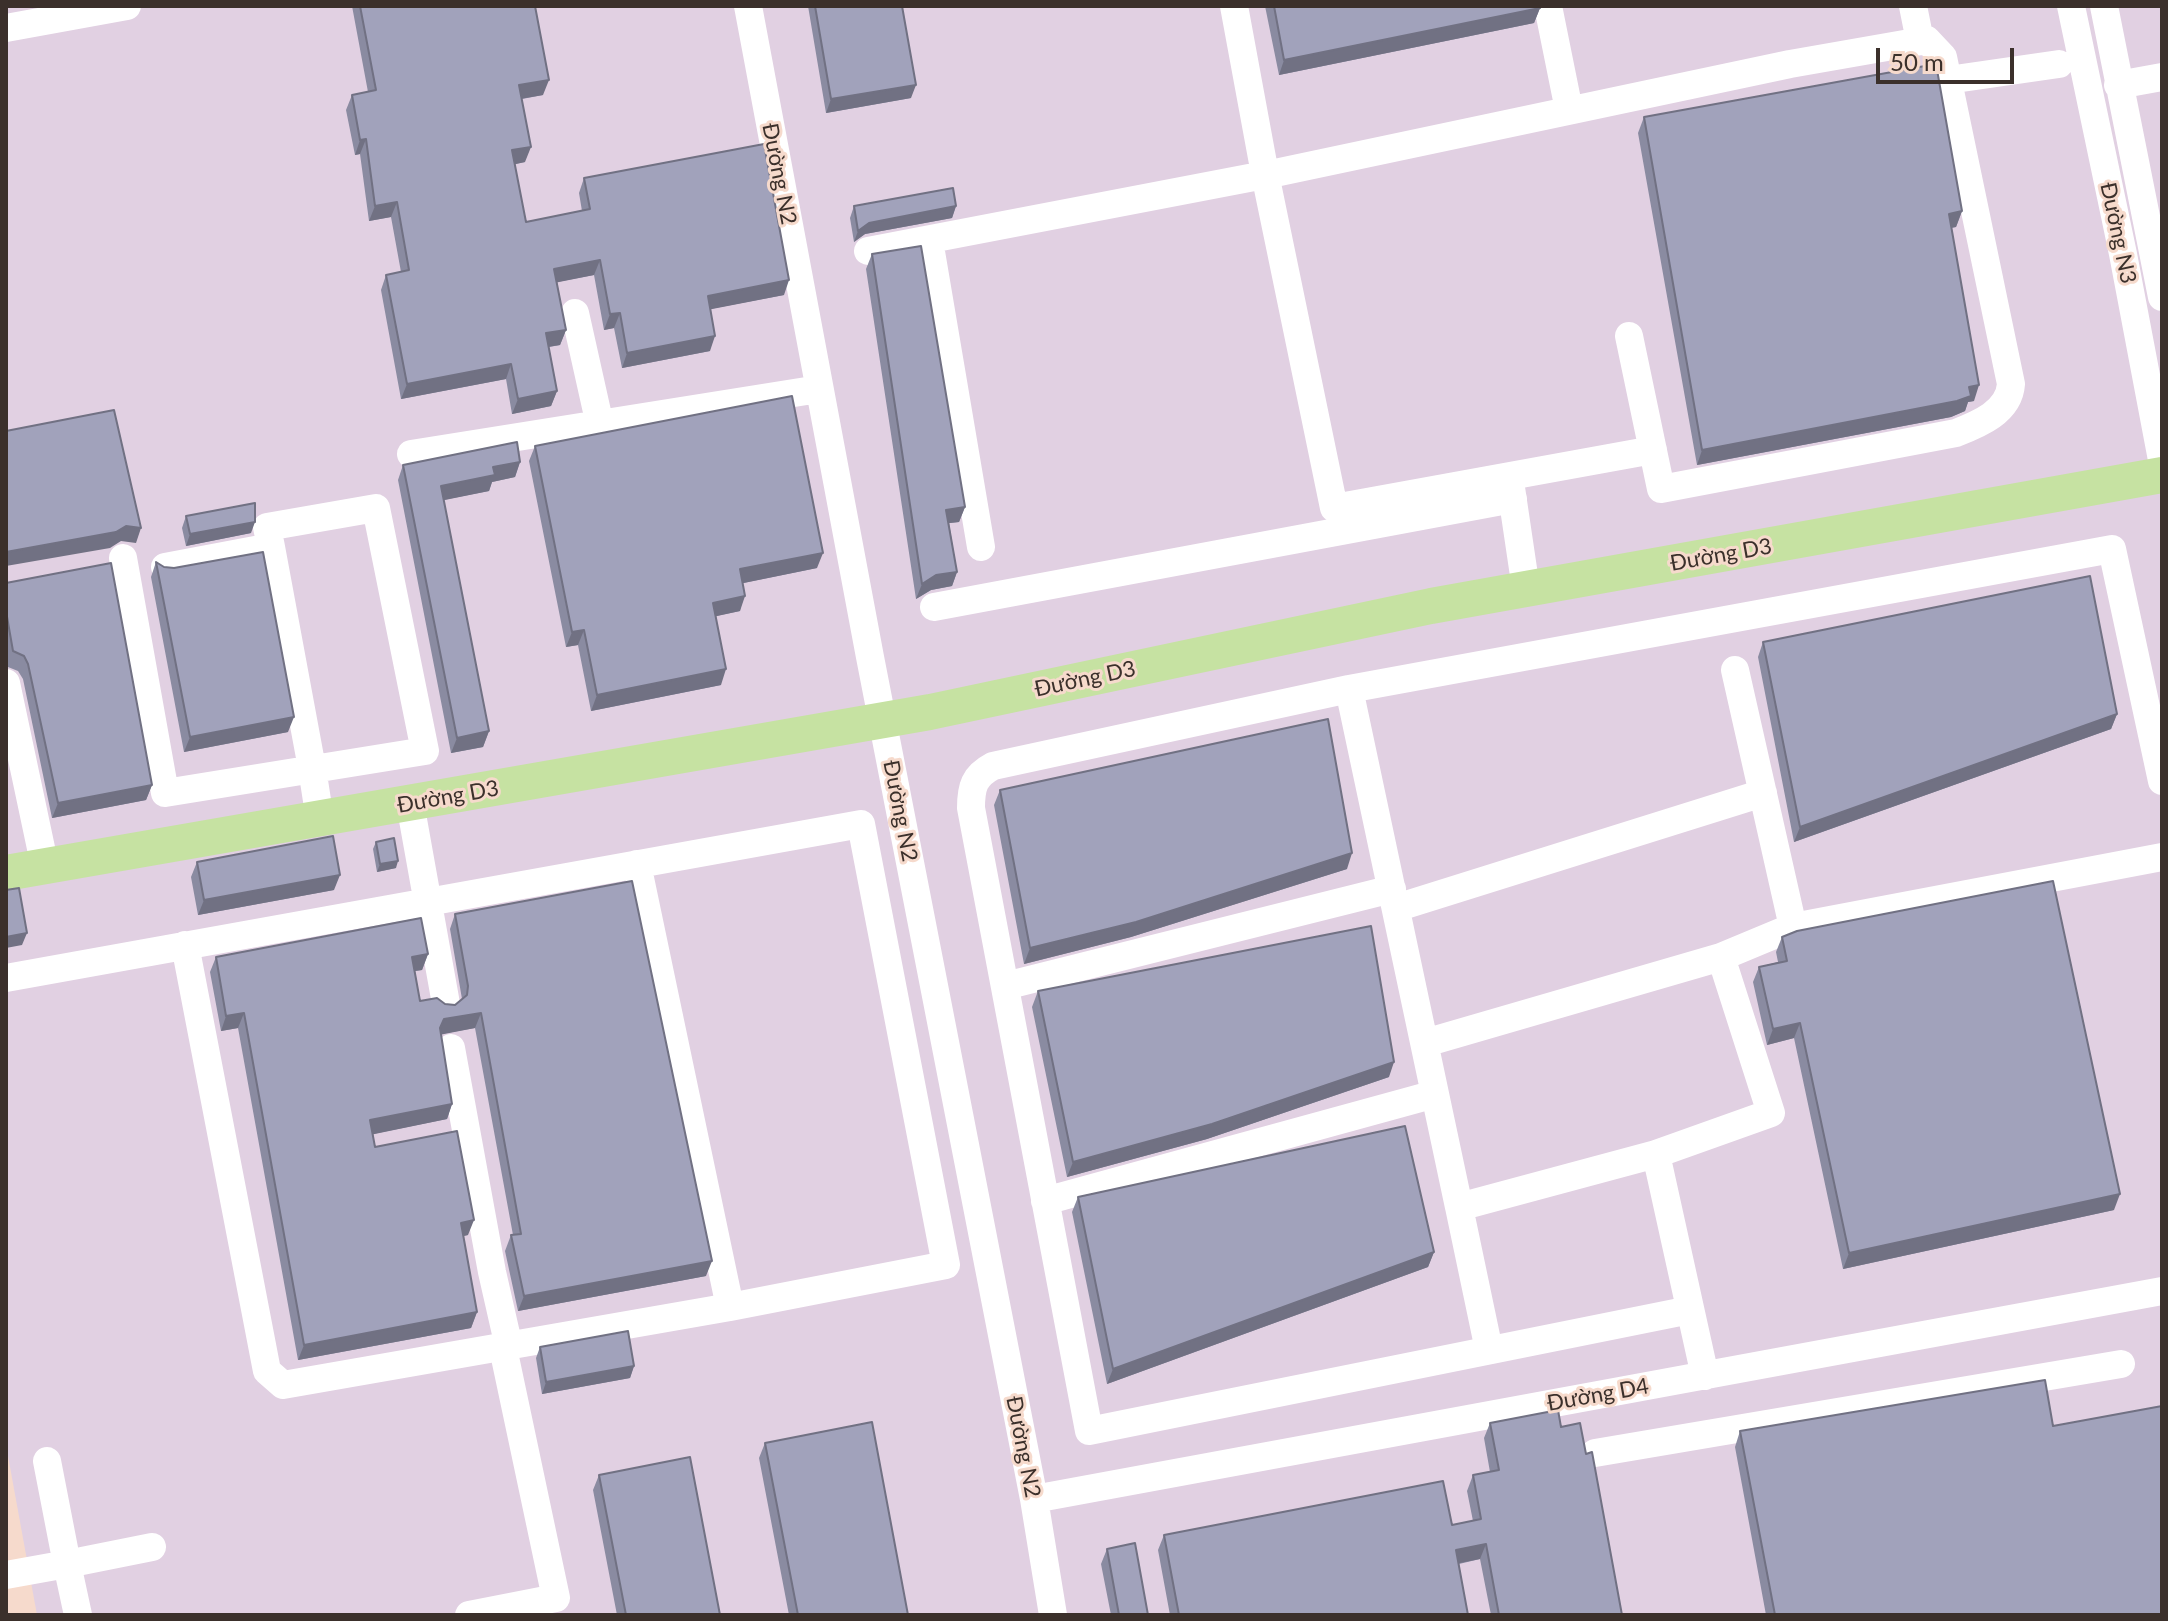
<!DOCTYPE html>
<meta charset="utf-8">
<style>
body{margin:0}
#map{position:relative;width:2168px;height:1621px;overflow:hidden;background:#f6dacc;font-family:Lato,sans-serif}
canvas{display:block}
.frame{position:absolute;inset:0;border:8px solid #3b302b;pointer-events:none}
.scale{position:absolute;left:1876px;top:48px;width:138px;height:36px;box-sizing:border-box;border:4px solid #3b302b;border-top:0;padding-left:10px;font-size:24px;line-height:28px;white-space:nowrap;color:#3b302b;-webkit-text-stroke:6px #f6dacc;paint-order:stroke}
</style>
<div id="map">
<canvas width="2168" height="1621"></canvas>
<div class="frame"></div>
<div class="scale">50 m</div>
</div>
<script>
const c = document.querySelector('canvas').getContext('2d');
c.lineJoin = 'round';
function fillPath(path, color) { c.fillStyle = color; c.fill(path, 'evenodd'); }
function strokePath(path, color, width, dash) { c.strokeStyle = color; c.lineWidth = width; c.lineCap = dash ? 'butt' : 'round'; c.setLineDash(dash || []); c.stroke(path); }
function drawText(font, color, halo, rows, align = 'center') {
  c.font = font + ' Lato,sans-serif'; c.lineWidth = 6; c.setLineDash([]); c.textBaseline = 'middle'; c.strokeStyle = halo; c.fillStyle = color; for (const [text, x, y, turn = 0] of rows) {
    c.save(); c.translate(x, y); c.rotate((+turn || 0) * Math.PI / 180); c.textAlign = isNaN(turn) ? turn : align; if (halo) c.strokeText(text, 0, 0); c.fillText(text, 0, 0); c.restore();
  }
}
fillPath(new Path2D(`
 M 6,6 L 2162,6 L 2162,1615 L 37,1615 L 6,1445 Z`), '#e1d0e2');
strokePath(new Path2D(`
 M 748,6 L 870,657 L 1034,1499 L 1053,1615
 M 1234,6 L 1265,174 L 1334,508 L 1653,450
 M 1548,6 L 1569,110
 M 1913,6 L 1920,41
 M 2071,6 L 2123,254 L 2162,460
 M 2104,6 L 2162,297
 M 6,28 L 127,6
 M 1948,80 L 2059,64
 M 2118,85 L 2162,77
 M 929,240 L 981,547
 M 868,251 L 1275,173 L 1790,64 L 1927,40 L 1943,57 L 2011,384 C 2009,412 1979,424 1956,433 L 1661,489 L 1629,336
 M 575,313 L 600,425
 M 411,454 L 819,389
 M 1510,481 L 1526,589
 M 123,558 L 165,793 L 425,751 L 376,508 L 267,527 L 271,547 L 312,768 L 320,820
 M 165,567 L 271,547
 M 934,607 L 1513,499
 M 1735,670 L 1793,927
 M 6,683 L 45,867
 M 1349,689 L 2112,549 L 2162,781
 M 410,803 L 446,1004
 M 1396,908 L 1763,793
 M 185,945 L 267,1371 L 283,1385 L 730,1307 L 637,864
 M 1721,957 L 1793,927 L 2162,857
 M 6,978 L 861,824 L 946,1265 L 730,1307
 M 1005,986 L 1392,889
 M 1425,1043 L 1721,957 L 1771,1113 L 1656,1154
 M 451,1048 L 492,1272 L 509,1347
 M 1045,1201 L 1435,1094
 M 1459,1207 L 1489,1350
 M 1690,1310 L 1089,1431 L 971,808 C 971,787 974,776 993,766 L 1349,689 L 1459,1207 L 1656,1154 L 1705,1376
 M 1595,1453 L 2121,1364
 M 47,1461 L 67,1564 L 152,1547
 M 1034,1499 L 2162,1291
 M 6,1575 L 67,1564 L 78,1615
 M 469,1615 L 556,1598 L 503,1348`), '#fff', 28);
strokePath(new Path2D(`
 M 6,873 L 930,712 L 1431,606 L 2162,475`), '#c6e2a2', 36);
fillPath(new Path2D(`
 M 352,6 L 535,6 L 543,95 L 522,99 L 525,162 L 515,164 L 526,222 L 582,211 L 579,193 L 584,178 L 784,295 L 710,309 L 710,351 L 622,368 L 614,328 L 604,330 L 594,275 L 557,282 L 566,330 L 560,345 L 549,347 L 557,391 L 551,406 L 512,414 L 506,379 L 401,399 L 381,290 L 386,275 L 401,272 L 391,217 L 369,221 L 360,154 L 355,155 L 346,110 L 352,95 L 368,92 Z
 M 808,6 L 902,6 L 911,98 L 826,113 Z
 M 1265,6 L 1540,6 L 1540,8 L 1534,23 L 1279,75 Z
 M 1644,117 L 1962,211 L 1956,227 L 1951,228 L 1974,401 L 1968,402 L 1965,411 L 1951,417 L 1697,465 L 1638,133 Z
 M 854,206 L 956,206 L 952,218 L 865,234 L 854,242 L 850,218 Z
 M 872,254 L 965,507 L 959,522 L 949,523 L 957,572 L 952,586 L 931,590 L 916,599 L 866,269 Z
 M 535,446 L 817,568 L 743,583 L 740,611 L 716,616 L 721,685 L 591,711 L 578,645 L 566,647 L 529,461 Z
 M 520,462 L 515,477 L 492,482 L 489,491 L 443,500 L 489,731 L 483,747 L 451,753 L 398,480 L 403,465 Z
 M 186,516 L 251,533 L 186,546 L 182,528 Z
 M 156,562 L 288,732 L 184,752 L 151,577 Z
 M 6,583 L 152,785 L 146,800 L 52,818 L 23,679 L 18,671 L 8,667 L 6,656 Z
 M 1763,642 L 2117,714 L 2111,729 L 1794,842 L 1758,657 Z
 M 1000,790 L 1347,869 L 1131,937 L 1024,964 L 994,805 Z
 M 376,842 L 396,868 L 377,872 L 373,849 Z
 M 197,862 L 334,890 L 198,915 L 191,877 Z
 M 455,914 L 706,1276 L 518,1311 L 505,1251 L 511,1235 L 513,1235 L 475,1028 L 441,1034 L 452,1104 L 447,1119 L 373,1134 L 375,1147 L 468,1235 L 463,1236 L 477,1312 L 471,1328 L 298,1360 L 238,1028 L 221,1031 L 210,972 L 216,957 L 428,954 L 422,970 L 415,971 L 420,1001 L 455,1005 L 462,999 L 450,929 Z
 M 1782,937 L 2114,1210 L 1843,1269 L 1794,1038 L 1767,1045 L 1753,982 L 1759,967 L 1778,962 L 1776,952 Z
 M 1038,991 L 1389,1077 L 1207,1139 L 1067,1177 L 1032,1007 Z
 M 1078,1197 L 1434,1252 L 1428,1267 L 1107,1384 L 1072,1212 Z
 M 540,1347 L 634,1366 L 630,1378 L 542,1394 L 536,1358 Z
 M 1490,1423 L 1561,1427 L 1586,1454 L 1622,1615 L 1491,1615 L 1480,1559 L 1459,1564 L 1468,1615 L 1170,1615 L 1158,1550 L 1164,1535 L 1452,1525 L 1473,1521 L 1467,1491 L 1473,1475 L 1490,1472 L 1484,1438 Z
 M 2053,1426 L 2162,1615 L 1766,1615 L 1735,1447 L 1740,1431 Z
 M 765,1443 L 908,1615 L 789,1615 L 759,1458 Z
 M 599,1475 L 720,1615 L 617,1615 L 593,1490 Z
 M 1107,1549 L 1148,1615 L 1111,1615 L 1101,1564 Z`), '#8a8ba1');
fillPath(new Path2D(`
 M 1540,8 L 1534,23 L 1279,75 L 1284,60 Z
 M 549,80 L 543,95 L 514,100 L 519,85 Z
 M 916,85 L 911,98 L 826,113 L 831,99 Z
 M 366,139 L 360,154 L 355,155 L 360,140 Z
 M 531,147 L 525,162 L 507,166 L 512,150 Z
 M 397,202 L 391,217 L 369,221 L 375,206 Z
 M 956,206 L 952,218 L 865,234 L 854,242 L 858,231 L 869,223 Z
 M 1962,211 L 1956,227 L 1943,229 L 1949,214 Z
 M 600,260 L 594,275 L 549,284 L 554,269 Z
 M 789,280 L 784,295 L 702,311 L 708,296 Z
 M 620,313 L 614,328 L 604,330 L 610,314 Z
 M 566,330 L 560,345 L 541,348 L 546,333 Z
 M 715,336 L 710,351 L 622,368 L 627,353 Z
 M 511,364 L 506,379 L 401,399 L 407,384 Z
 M 1979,385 L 1974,401 L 1968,402 L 1965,411 L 1951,417 L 1697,465 L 1702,450 Z
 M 557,391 L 551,406 L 512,414 L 518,399 Z
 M 520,462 L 515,477 L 492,482 L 489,491 L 435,502 L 441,486 L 493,467 Z
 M 965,507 L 959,522 L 941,524 L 946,510 Z
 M 255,522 L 251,533 L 186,546 L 190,534 Z
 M 126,526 L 141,528 L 136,543 L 121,541 L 110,548 L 6,566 L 6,552 Z
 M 823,553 L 817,568 L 734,585 L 740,569 Z
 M 957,572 L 952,586 L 931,590 L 916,599 L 922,584 L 936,575 Z
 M 745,596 L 740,611 L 708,618 L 713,603 Z
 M 584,630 L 578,645 L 566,647 L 572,632 Z
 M 726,669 L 721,685 L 591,711 L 597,695 Z
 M 2117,714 L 2111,729 L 1794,842 L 1800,827 Z
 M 294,717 L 288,732 L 184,752 L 190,737 Z
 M 489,731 L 483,747 L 451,753 L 457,738 Z
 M 152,785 L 146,800 L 52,818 L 58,803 Z
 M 1352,853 L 1347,869 L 1131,937 L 1024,964 L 1030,948 Z
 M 398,861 L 396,868 L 377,872 L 380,864 Z
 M 340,875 L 334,890 L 198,915 L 204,900 Z
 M 27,933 L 22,945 L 6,948 L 6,937 Z
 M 428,954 L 422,970 L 407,972 L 412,957 Z
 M 244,1013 L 238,1028 L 221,1031 L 226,1016 Z
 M 481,1013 L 475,1028 L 439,1035 L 435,1043 L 444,1019 Z
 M 1800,1023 L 1794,1038 L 1767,1045 L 1773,1029 Z
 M 1394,1062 L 1389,1077 L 1207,1139 L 1067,1177 L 1073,1162 Z
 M 452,1104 L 447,1119 L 365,1136 L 370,1120 Z
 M 2120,1194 L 2114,1210 L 1843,1269 L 1849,1253 Z
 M 474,1220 L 468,1235 L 455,1238 L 461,1223 Z
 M 1434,1252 L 1428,1267 L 1107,1384 L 1113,1369 Z
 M 712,1261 L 706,1276 L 518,1311 L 524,1296 Z
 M 477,1312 L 471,1328 L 298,1360 L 304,1345 Z
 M 634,1366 L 630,1378 L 542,1394 L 546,1382 Z
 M 1486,1544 L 1480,1559 L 1450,1565 L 1456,1550 Z`), '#717183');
const building = new Path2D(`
 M 360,6 L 535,6 L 549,80 L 519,85 L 531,147 L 512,150 L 526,222 L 590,209 L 584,178 L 764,144 L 789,280 L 708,296 L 715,336 L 627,353 L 620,313 L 610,314 L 600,260 L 554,269 L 566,330 L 546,333 L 557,391 L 518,399 L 511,364 L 407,384 L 386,275 L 409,270 L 397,202 L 375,206 L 366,139 L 360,140 L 352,95 L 376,90 Z
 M 815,6 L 902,6 L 916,85 L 831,99 Z
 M 1274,6 L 1540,6 L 1540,8 L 1284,60 Z
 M 1936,64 L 1962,211 L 1949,214 L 1979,385 L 1969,387 L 1971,396 L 1957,401 L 1702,450 L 1644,117 Z
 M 953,188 L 956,206 L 869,223 L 858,231 L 854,206 Z
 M 921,246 L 965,507 L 946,510 L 957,572 L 936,575 L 922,584 L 872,254 Z
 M 792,396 L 823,553 L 740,569 L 745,596 L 713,603 L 726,669 L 597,695 L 584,630 L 572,632 L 535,446 Z
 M 114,410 L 141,528 L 126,526 L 116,532 L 6,552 L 6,431 Z
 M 517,442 L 520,462 L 493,467 L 495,475 L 441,486 L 489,731 L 457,738 L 403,465 Z
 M 255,503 L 255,522 L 190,534 L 186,516 Z
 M 263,552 L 294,717 L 190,737 L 156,562 L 164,567 L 174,568 Z
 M 111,563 L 152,785 L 58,803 L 28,664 L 24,656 L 13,651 L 6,611 L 6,583 Z
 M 2090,576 L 2117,714 L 1800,827 L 1763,642 Z
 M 1328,719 L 1352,853 L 1136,922 L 1030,948 L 1000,790 Z
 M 333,836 L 340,875 L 204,900 L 197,862 Z
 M 394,838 L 398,861 L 380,864 L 376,842 Z
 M 632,881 L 712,1261 L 524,1296 L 511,1235 L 521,1234 L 481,1013 L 444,1019 L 440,1028 L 452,1104 L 370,1120 L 375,1147 L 457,1131 L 474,1220 L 461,1223 L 477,1312 L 304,1345 L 244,1013 L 226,1016 L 216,957 L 421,918 L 428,954 L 412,957 L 420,1001 L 437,998 L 445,1004 L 455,1005 L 467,995 L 468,986 L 455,914 Z
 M 2053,881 L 2120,1194 L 1849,1253 L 1800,1023 L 1773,1029 L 1759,967 L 1787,961 L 1782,937 L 1797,931 Z
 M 19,888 L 27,933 L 6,937 L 6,890 Z
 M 1371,926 L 1394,1062 L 1212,1124 L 1073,1162 L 1038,991 Z
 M 1405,1126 L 1434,1252 L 1113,1369 L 1078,1197 Z
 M 628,1331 L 634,1366 L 546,1382 L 540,1347 Z
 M 2045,1380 L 2053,1426 L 2162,1406 L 2162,1615 L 1775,1615 L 1740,1431 Z
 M 1558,1410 L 1561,1427 L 1580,1423 L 1586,1454 L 1592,1452 L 1622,1615 L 1499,1615 L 1486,1544 L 1456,1550 L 1468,1615 L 1179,1615 L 1164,1535 L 1443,1481 L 1452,1525 L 1481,1519 L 1473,1475 L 1499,1470 L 1490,1423 Z
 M 872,1422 L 908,1615 L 798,1615 L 765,1443 Z
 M 690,1457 L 720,1615 L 626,1615 L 599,1475 Z
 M 1135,1543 L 1148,1615 L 1119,1615 L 1107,1549 Z`);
fillPath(building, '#a1a2bb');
strokePath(building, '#717183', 2);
drawText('22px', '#3b302b', '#f6dacc', [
 ["Đường N2",779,174,79],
 ["Đường N3",2118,233,78],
 ["Đường D3",1721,555,-10],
 ["Đường D3",1085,679,-12],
 ["Đường D3",448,797,-10],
 ["Đường N2",900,811,79],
 ["Đường D4",1598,1395,-10],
 ["Đường N2",1023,1447,79]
]);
</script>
